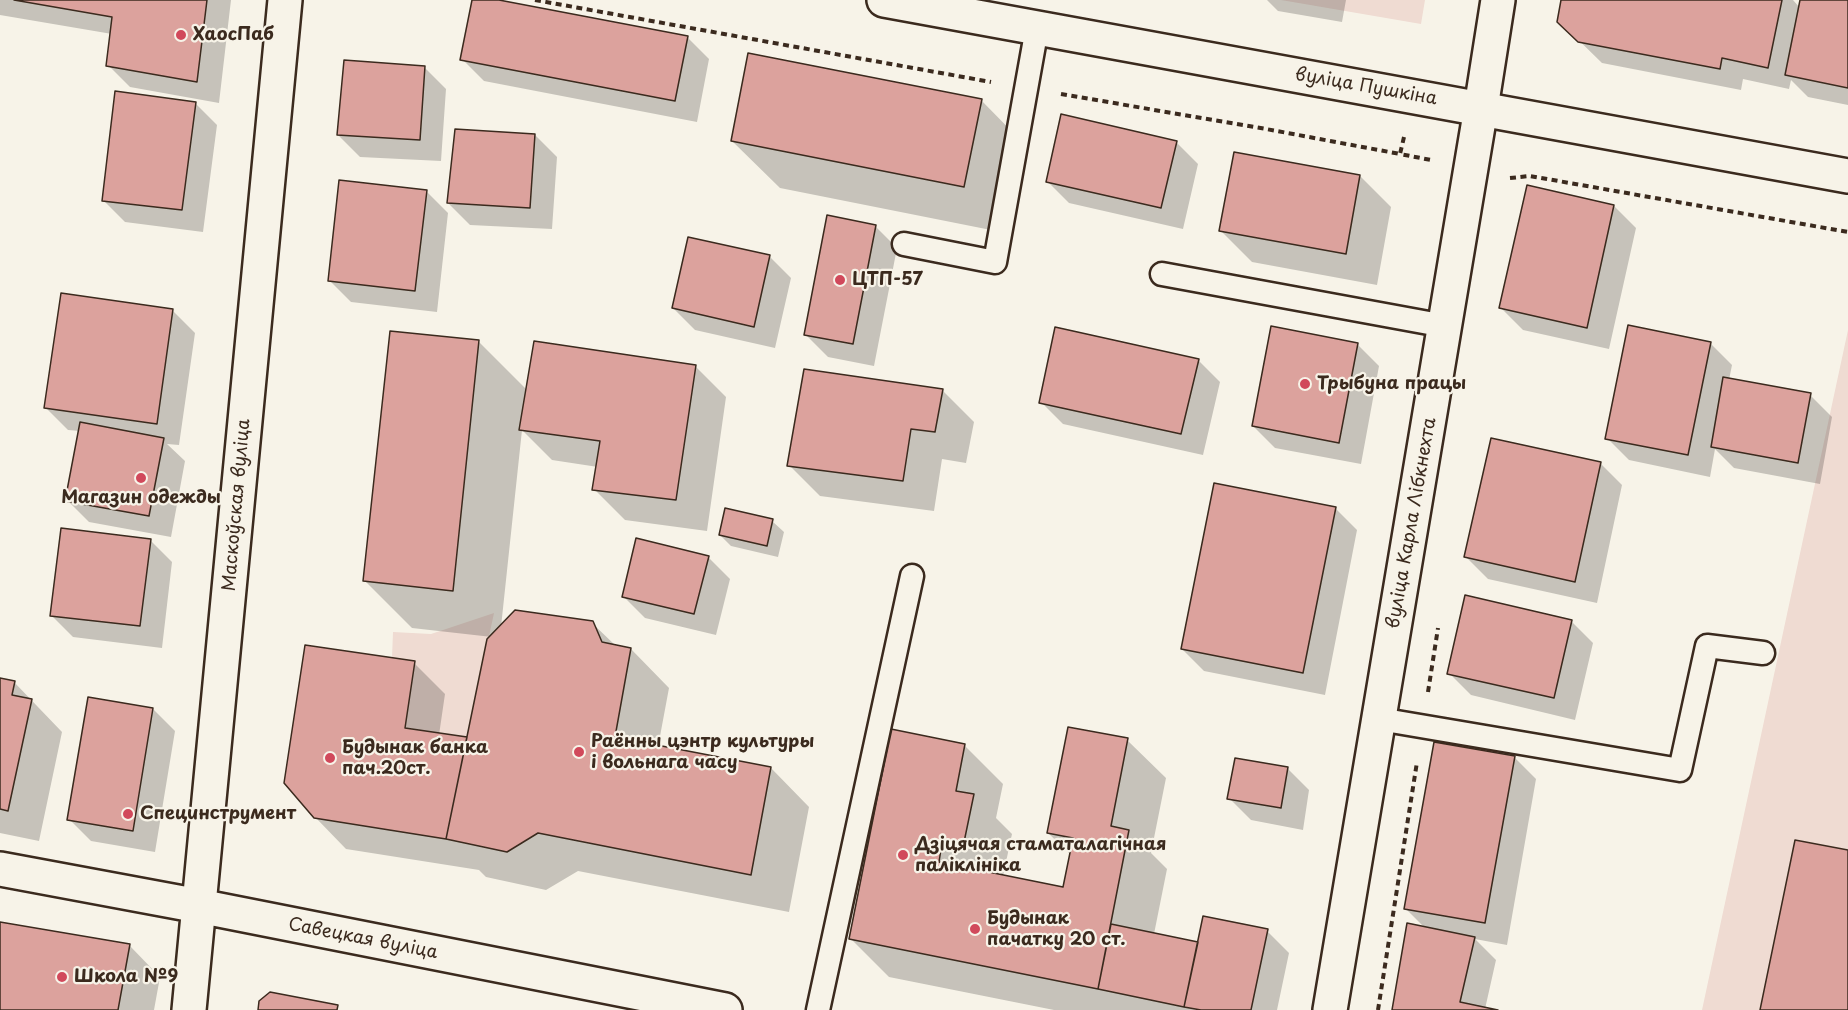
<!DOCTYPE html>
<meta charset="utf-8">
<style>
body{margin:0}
canvas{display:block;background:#f7f3e8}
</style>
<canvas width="1848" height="1010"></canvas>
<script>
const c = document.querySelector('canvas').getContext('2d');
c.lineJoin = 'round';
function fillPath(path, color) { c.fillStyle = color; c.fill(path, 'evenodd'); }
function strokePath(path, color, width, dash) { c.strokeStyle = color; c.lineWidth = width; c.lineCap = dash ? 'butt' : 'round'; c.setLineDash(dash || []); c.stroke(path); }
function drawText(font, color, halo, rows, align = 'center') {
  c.font = font + ' "Playpen Sans",sans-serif'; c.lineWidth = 4.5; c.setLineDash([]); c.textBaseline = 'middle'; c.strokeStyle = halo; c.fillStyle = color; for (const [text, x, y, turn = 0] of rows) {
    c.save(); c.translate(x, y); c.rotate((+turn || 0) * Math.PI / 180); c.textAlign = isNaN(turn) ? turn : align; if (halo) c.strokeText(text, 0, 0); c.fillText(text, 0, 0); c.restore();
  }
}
fillPath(new Path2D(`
 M 1281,0 L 1425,0 L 1421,24 Z
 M 1848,330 L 1848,1010 L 1702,1010 Z
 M 494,613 L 446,839 L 314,818 L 284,783 L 305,645 L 392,658 L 393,632 L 431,634 Z`), '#efdbd2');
fillPath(new Path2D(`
 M 0,0 L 231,0 L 219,103 L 130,87 L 108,65 L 112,34 L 0,15 Z
 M 473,0 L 491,0 L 687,37 L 709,59 L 697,122 L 484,81 L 462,59 Z
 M 1267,0 L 1346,0 L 1342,22 L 1278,11 Z
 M 1563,0 L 1793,0 L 1800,8 L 1802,0 L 1848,0 L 1848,105 L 1808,97 L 1791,80 L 1789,89 L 1743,79 L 1741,90 L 1602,63 L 1559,21 Z
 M 424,67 L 446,89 L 441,161 L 360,157 L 338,135 Z
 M 981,100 L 1028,148 L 1011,234 L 780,188 L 732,141 Z
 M 195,103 L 217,125 L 203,232 L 125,222 L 103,200 Z
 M 535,135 L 557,157 L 552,229 L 470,225 L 448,203 Z
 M 1176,142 L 1198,164 L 1183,229 L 1069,203 L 1047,181 Z
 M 1360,176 L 1391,207 L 1377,285 L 1252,262 L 1221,231 Z
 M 426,191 L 448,213 L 437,312 L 351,302 L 329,280 Z
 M 1614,206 L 1636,228 L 1609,349 L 1523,330 L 1501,308 Z
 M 875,226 L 897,248 L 874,366 L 828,357 L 806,335 Z
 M 769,256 L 791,278 L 775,348 L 695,330 L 673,308 Z
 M 173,311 L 195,333 L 179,445 L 167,444 L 185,461 L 171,537 L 89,522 L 67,500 L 80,431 L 68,430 L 46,408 Z
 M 479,342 L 527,390 L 695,366 L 726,397 L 707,531 L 625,520 L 594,489 L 598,467 L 552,460 L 522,430 L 501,627 L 592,623 L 616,646 L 631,649 L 669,688 L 658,747 L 771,768 L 809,807 L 789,912 L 578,871 L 546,890 L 486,877 L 479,870 L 346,849 L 315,817 L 414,663 L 445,694 L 439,735 L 468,741 L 492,637 L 412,628 L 365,581 Z
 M 1710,343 L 1732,365 L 1729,380 L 1810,395 L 1832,417 L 1820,484 L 1734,468 L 1715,449 L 1710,477 L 1629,460 L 1607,438 Z
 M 1357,344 L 1379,366 L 1361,464 L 1275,448 L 1253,426 Z
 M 1198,360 L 1220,382 L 1203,455 L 1063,424 L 1041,402 Z
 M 806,371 L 943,391 L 974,422 L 966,463 L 942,459 L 934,511 L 820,496 L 789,465 Z
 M 1600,463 L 1622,485 L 1597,603 L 1488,579 L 1466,557 Z
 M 1335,508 L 1357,530 L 1325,695 L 1204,671 L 1182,649 Z
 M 772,521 L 784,532 L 778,557 L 731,546 L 720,535 Z
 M 150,540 L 172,562 L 162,648 L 73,637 L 51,615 Z
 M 708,557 L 730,579 L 716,635 L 645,618 L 623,596 Z
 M 1571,621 L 1593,643 L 1575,720 L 1471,695 L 1449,673 Z
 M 0,679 L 14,682 L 62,732 L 39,841 L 0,833 Z
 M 153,709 L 175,731 L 155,852 L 91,841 L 69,819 Z
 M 892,731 L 965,746 L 1003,784 L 996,818 L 1012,834 L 1003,876 L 1064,889 L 1071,855 L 1048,833 L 1127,740 L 1166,778 L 1151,853 L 1167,869 L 1154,934 L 1199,943 L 1267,931 L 1289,953 L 1277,1010 L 1054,1010 L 889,977 L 851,939 Z
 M 1514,757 L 1536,779 L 1507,945 L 1475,939 L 1496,960 L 1485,1009 L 1491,1010 L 1393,1010 L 1425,928 L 1406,909 Z
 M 1287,768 L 1309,790 L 1303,830 L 1251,820 L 1229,798 Z
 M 0,923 L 129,945 L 160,977 L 154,1010 L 0,1010 Z`), '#0003');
const building = new Path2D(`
 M 14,0 L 207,0 L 197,82 L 106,66 L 112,17 Z
 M 472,0 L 499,0 L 688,36 L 675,101 L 460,60 Z
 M 1561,0 L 1782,0 L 1768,68 L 1722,58 L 1720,69 L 1578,42 L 1557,22 Z
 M 1800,0 L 1848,0 L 1848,88 L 1785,75 Z
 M 748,53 L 982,99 L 964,187 L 731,141 Z
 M 344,60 L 425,66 L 420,140 L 337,135 Z
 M 115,91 L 196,102 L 182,210 L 102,201 Z
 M 1061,114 L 1177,141 L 1161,208 L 1046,182 Z
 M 455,129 L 535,134 L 530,208 L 447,203 Z
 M 1234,152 L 1360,175 L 1346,254 L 1219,231 Z
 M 339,180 L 427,190 L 415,291 L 328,281 Z
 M 1527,185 L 1614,205 L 1587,328 L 1499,308 Z
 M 827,215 L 876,225 L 853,344 L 804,335 Z
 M 688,237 L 770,255 L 754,327 L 672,308 Z
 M 61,293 L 173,309 L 157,424 L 44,408 Z
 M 1628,325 L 1711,342 L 1688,455 L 1605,439 Z
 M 1271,326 L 1358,343 L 1339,443 L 1252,426 Z
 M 1055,327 L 1199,359 L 1181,434 L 1039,403 Z
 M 390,331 L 479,340 L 453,591 L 363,581 Z
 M 534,341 L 696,365 L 676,500 L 592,490 L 600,441 L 519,430 Z
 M 804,369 L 943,389 L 935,432 L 911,429 L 903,481 L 787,466 Z
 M 1723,377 L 1811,393 L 1798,463 L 1711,447 Z
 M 80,422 L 164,438 L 149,516 L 65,501 Z
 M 1491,438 L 1601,462 L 1575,582 L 1464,557 Z
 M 1214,483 L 1336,507 L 1303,673 L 1181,649 Z
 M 725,508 L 773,519 L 767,546 L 719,535 Z
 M 61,528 L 151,539 L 140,626 L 50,616 Z
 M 636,538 L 709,556 L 694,614 L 622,597 Z
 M 1465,595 L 1572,620 L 1554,698 L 1447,674 Z
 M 515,610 L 593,621 L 602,642 L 631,648 L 615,737 L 771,767 L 751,875 L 538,833 L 507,852 L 446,839 L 487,639 Z
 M 305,645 L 415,661 L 405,728 L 467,737 L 446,839 L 314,818 L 284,783 Z
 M 0,678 L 15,681 L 12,695 L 32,699 L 8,811 L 0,809 Z
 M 88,697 L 153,708 L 133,831 L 67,820 Z
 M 1068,727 L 1128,738 L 1111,826 L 1129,830 L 1098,989 L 849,939 L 891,729 L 965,744 L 956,791 L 974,794 L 963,847 L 942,843 L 939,862 L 1063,887 L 1073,838 L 1047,833 Z
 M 1434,742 L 1515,756 L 1485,923 L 1404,909 Z
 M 1235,758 L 1288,767 L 1281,808 L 1227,799 Z
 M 1795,840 L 1848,850 L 1848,1010 L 1760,1010 Z
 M 1203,916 L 1268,929 L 1251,1010 L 1201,1010 L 1184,1007 Z
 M 0,922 L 130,944 L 118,1010 L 0,1010 Z
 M 1407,923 L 1475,937 L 1460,1002 L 1498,1010 L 1392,1010 Z
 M 1111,924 L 1198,942 L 1184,1007 L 1098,989 Z
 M 270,992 L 338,1005 L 337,1010 L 258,1010 L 259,1001 Z`);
fillPath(building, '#dca29d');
strokePath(building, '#3b2a1e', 1.5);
const service = new Path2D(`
 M 904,244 L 995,262 L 1037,28
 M 1162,274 L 1445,326
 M 1379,719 L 1680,770 L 1707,646 L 1763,653
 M 818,1010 L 912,576`);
const minor = new Path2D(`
 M 1330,1010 L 1481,108 L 1498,0`);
const tertiary = new Path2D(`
 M 0,869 L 199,906 L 725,1010
 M 189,1010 L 285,0`);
const secondary = new Path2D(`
 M 884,0 L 1848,176`);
strokePath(service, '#3b2a1e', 27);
strokePath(minor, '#3b2a1e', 38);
strokePath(tertiary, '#3b2a1e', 38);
strokePath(secondary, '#3b2a1e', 38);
strokePath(new Path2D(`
 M 535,0 L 991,82
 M 1061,94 L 1266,129 L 1400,154
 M 1404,137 L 1400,154 L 1431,160
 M 1510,178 L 1530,176 L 1848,232
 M 1428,692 L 1438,628
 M 1378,1010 L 1417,762`), '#3b2a1e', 4, [6, 4.5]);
strokePath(service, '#f7f3e8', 22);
strokePath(minor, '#f7f3e8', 33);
strokePath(tertiary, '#f7f3e8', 33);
strokePath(secondary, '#f7f3e8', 33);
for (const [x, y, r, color] of [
 [181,35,6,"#d1495b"],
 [840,280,6,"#d1495b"],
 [1305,384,6,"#d1495b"],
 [141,478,6,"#d1495b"],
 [579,752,6,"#d1495b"],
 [330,758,6,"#d1495b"],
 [128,814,6,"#d1495b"],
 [903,855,6,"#d1495b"],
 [975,929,6,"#d1495b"],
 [62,977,6,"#d1495b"]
]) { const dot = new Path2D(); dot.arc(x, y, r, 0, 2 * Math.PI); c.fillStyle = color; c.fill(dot); strokePath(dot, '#f7f3e8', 2); }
drawText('bold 18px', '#3b2a1e', '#f7f3e8', [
 ["ХаосПаб",193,35],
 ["ЦТП-57",852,280],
 ["Трыбуна працы",1317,384],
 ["Магазин одежды",141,498,"center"],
 ["Раённы цэнтр культуры",591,742],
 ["і вольнага часу",591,763],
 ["Будынак банка",342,748],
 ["пач.20ст.",342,769],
 ["Специнструмент",140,814],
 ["Дзіцячая стаматалагічная",915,845],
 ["паліклініка",915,866],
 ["Будынак",987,919],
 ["пачатку 20 ст.",987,940],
 ["Школа №9",74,977]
], 'left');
drawText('18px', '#3b2a1e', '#f7f3e8', [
 ["вуліца Пушкіна",1366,87,10],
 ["Маскоўская вуліца",237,505,-85],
 ["вуліца Карла Лібкнехта",1412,523,-80],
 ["Савецкая вуліца",363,939,11]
]);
</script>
